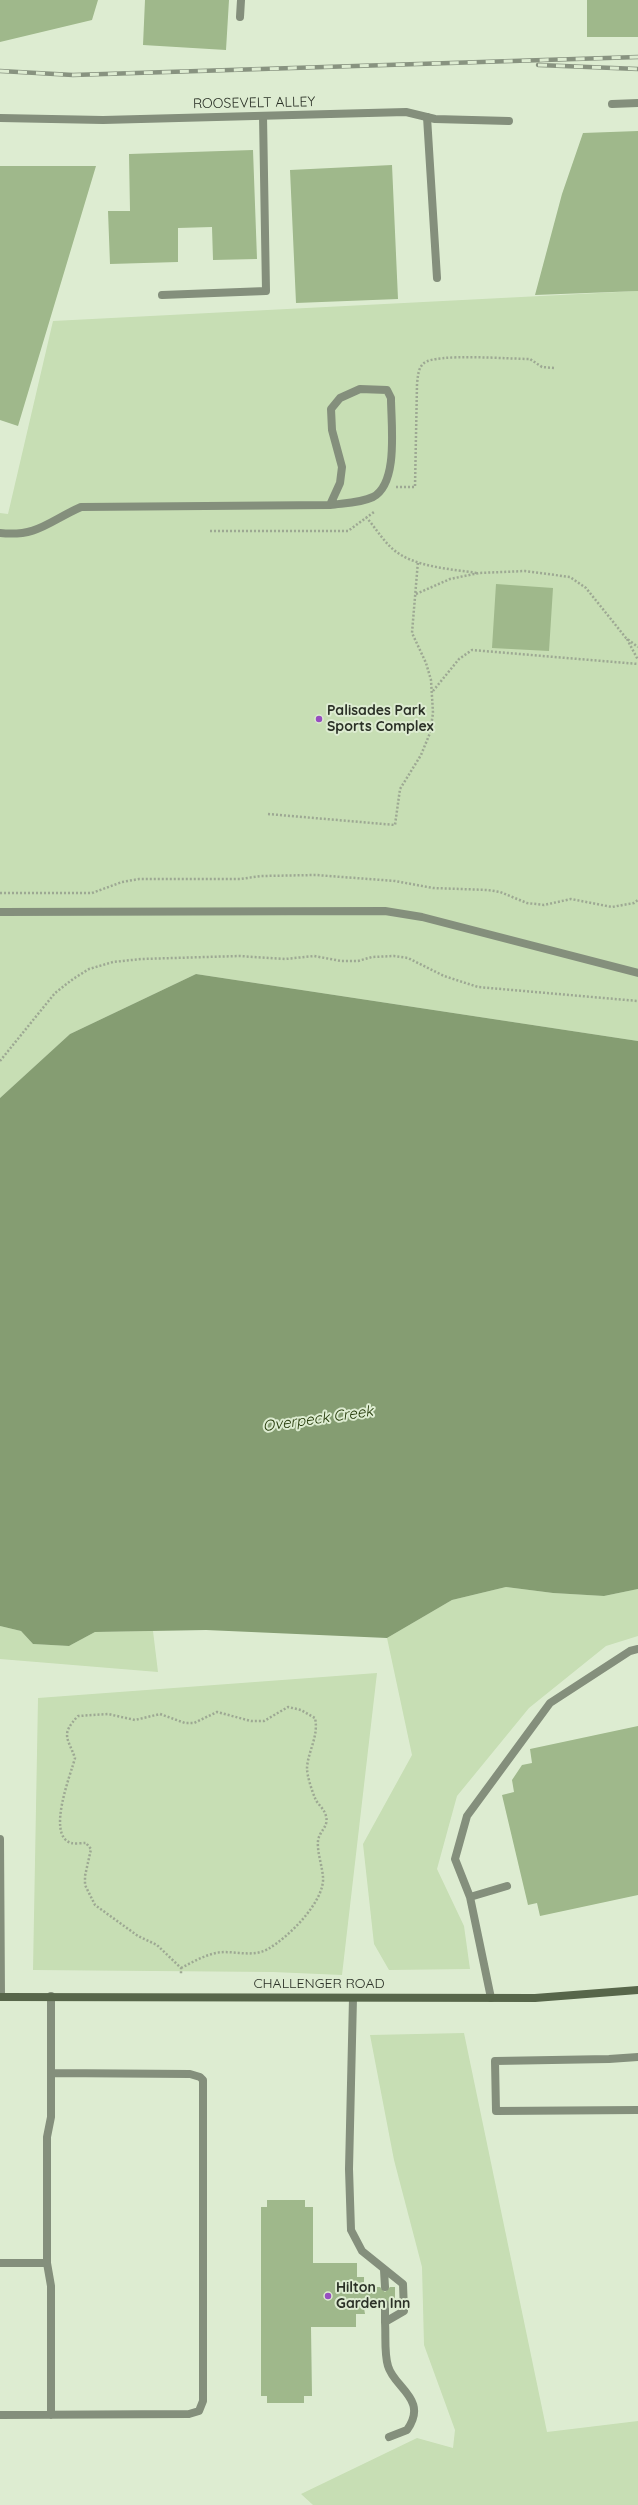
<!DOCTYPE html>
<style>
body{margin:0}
canvas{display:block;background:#ddecd1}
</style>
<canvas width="638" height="2505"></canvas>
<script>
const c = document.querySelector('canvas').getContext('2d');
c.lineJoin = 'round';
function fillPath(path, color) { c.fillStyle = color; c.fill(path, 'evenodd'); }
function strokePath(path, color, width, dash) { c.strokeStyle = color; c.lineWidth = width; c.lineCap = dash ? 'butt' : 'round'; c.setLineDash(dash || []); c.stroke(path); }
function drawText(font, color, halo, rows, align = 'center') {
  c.font = font + ' Quicksand,sans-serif'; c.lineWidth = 4; c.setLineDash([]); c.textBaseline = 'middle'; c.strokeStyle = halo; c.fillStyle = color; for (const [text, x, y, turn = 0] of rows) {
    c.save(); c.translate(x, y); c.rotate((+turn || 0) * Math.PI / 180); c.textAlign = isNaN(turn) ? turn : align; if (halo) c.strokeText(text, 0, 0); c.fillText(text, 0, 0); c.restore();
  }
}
fillPath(new Path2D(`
 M 638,291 L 638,1041 L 196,974 L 70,1034 L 0,1098 L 0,513 L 8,514 L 53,321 Z
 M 506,1587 L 553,1593 L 604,1596 L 638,1589 L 638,1636 L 606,1646 L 529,1708 L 457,1796 L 437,1869 L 464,1926 L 470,1969 L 389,1970 L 374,1944 L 363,1844 L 412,1755 L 387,1638 L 452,1600 Z
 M 0,1626 L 21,1631 L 33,1644 L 69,1646 L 95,1632 L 153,1631 L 158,1672 L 0,1659 Z
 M 377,1673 L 342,1975 L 273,1972 L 33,1970 L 38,1698 Z
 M 464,2033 L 547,2432 L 638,2421 L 638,2505 L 313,2505 L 301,2494 L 417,2438 L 453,2448 L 455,2430 L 424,2345 L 422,2267 L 394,2160 L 370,2035 Z`), '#c7deb4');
fillPath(new Path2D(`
 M 196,974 L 638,1041 L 638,1589 L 604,1596 L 553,1593 L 506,1587 L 452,1600 L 387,1638 L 206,1630 L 95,1632 L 69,1646 L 33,1644 L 21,1631 L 0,1626 L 0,1098 L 70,1034 Z`), '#859d72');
fillPath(new Path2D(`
 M 0,0 L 98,0 L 92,20 L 0,42 Z
 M 145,0 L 229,0 L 226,50 L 143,45 Z
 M 587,0 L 638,0 L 638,37 L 587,37 Z
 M 638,131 L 638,291 L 535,295 L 562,194 L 583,133 Z
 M 253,150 L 257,259 L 213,260 L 212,227 L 178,228 L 178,262 L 110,264 L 108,211 L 130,211 L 129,154 Z
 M 392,165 L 398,299 L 296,303 L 290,170 Z
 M 0,166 L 96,166 L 18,426 L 0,420 Z
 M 496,584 L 553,588 L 549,651 L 492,648 Z
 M 638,1726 L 638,1895 L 540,1916 L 537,1903 L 528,1905 L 502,1795 L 514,1792 L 512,1780 L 522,1765 L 532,1763 L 530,1749 Z
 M 267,2200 L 305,2200 L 305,2207 L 313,2207 L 313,2263 L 357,2263 L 357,2277 L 364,2277 L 364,2287 L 380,2287 L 385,2292 L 390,2287 L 395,2287 L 395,2304 L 390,2304 L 385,2299 L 380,2304 L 368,2304 L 368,2308 L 364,2308 L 365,2314 L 356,2314 L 356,2327 L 311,2327 L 312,2396 L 304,2396 L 304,2403 L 267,2403 L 267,2396 L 261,2396 L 261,2207 L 267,2207 Z`), '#9fb88b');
strokePath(new Path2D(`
 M 396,487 L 415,487 L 417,384 C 418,376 418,368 424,363 C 436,353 510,359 530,359 L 542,367 L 554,368
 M 366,517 C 375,527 383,541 394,550 C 414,567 451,569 477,573
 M 210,531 L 348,531 L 374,512
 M 416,594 L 450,579 L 479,573 L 525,571 L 570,577 L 586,588 L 626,638 L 638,647
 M 627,639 L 638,660
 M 433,691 L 459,659 L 472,650 L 638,664
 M 268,814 L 395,825 L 400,789 L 421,755 L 430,733 L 433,713 L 431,680 L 426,663 L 412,633 L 418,561
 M 0,893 L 92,893 L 122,882 L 139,879 L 240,879 L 261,876 L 316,875 L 395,881 L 433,888 L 488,890 L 500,892 L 527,903 L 544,905 L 571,899 L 612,907 L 634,903 L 638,900
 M 0,1061 L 55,993 L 73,979 L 89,969 L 113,962 L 141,959 L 239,956 L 285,959 L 314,956 L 341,961 L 358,961 L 372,957 L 394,956 L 408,958 L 444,976 L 478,987 L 638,1001
 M 181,1968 C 191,1963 201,1957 212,1954 C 230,1948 250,1959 268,1949 C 289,1937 325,1901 323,1877 C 322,1865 317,1852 318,1841 C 319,1831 329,1827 326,1816 C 324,1808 317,1804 315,1798 C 312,1791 307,1776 307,1768 C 308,1751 319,1736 315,1718 L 301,1710 L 288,1707 L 264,1721 L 251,1721 L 217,1712 L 194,1723 L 185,1723 L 160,1714 L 135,1720 L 108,1714 L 78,1716 C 60,1735 68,1738 75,1758 C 71,1774 46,1835 71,1843 C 75,1844 82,1843 86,1843 L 91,1849 L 85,1876 L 85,1885 L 95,1905 L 138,1936 L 157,1945 L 181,1968 L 181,1974`), '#9da893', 2.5, [2, 2]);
strokePath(new Path2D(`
 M 240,17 L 241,0
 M 612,104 L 638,103
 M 427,117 L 437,278
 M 162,295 L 266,291 L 263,116
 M 360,389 L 387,390 L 391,398 C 391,424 399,483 373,497 C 360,503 344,503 330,505 L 340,483 L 342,467 L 332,430 L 331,409 L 340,398 Z
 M 0,533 C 38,537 49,521 81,507 L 330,505
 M 0,912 L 385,911 L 422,917 L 638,973
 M 0,1839 L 1,1997
 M 470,1897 L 507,1886
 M 51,1996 L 51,2117 L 47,2137 L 47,2263 L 51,2286 L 51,2415
 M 353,1998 L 349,2169 L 351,2230 L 362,2251 L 403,2284 L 404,2311 L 385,2322 C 386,2336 384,2353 388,2366 C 394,2388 429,2399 407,2430 L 389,2437
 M 491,1998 L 470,1897 L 455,1859 L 467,1816 L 550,1703 L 630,1651 L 638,1649
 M 638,2057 L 609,2059 L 495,2061 L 496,2111 L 638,2110
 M 0,2263 L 47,2263
 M 384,2270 L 385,2287
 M 385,2304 L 385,2322
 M 0,2415 L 189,2414 L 199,2411 L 203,2401 L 203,2080 L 200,2077 L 190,2074 L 51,2073`), '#848f7c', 8);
strokePath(new Path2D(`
 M 0,118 L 103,120 L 406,112 L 435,119 L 509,121`), '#848f7c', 8);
strokePath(new Path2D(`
 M 0,1997 L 535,1998 L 638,1990`), '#57664a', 8);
const rail = new Path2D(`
 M 538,65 L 638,69
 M 0,71 L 73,75 L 638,57`);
strokePath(rail, '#889380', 4.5);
strokePath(rail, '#ddecd1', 3, [9]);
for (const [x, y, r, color] of [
 [319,719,4,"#974ec0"],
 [328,2296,4,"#974ec0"]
]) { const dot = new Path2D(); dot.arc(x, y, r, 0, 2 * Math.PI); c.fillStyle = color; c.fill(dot); strokePath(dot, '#ddecd1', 1.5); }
drawText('14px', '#2b3127', '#ddecd1', [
 ["ROOSEVELT ALLEY",254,103,-1],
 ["CHALLENGER ROAD",319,1984]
]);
drawText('bold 14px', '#2b3127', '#ddecd1', [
 ["Palisades Park",327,711],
 ["Sports Complex",327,727],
 ["Hilton",336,2288],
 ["Garden Inn",336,2304]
], 'left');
drawText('italic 15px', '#1e3402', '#ddecd1', [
 ["Overpeck Creek",318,1419,-8]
]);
</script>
